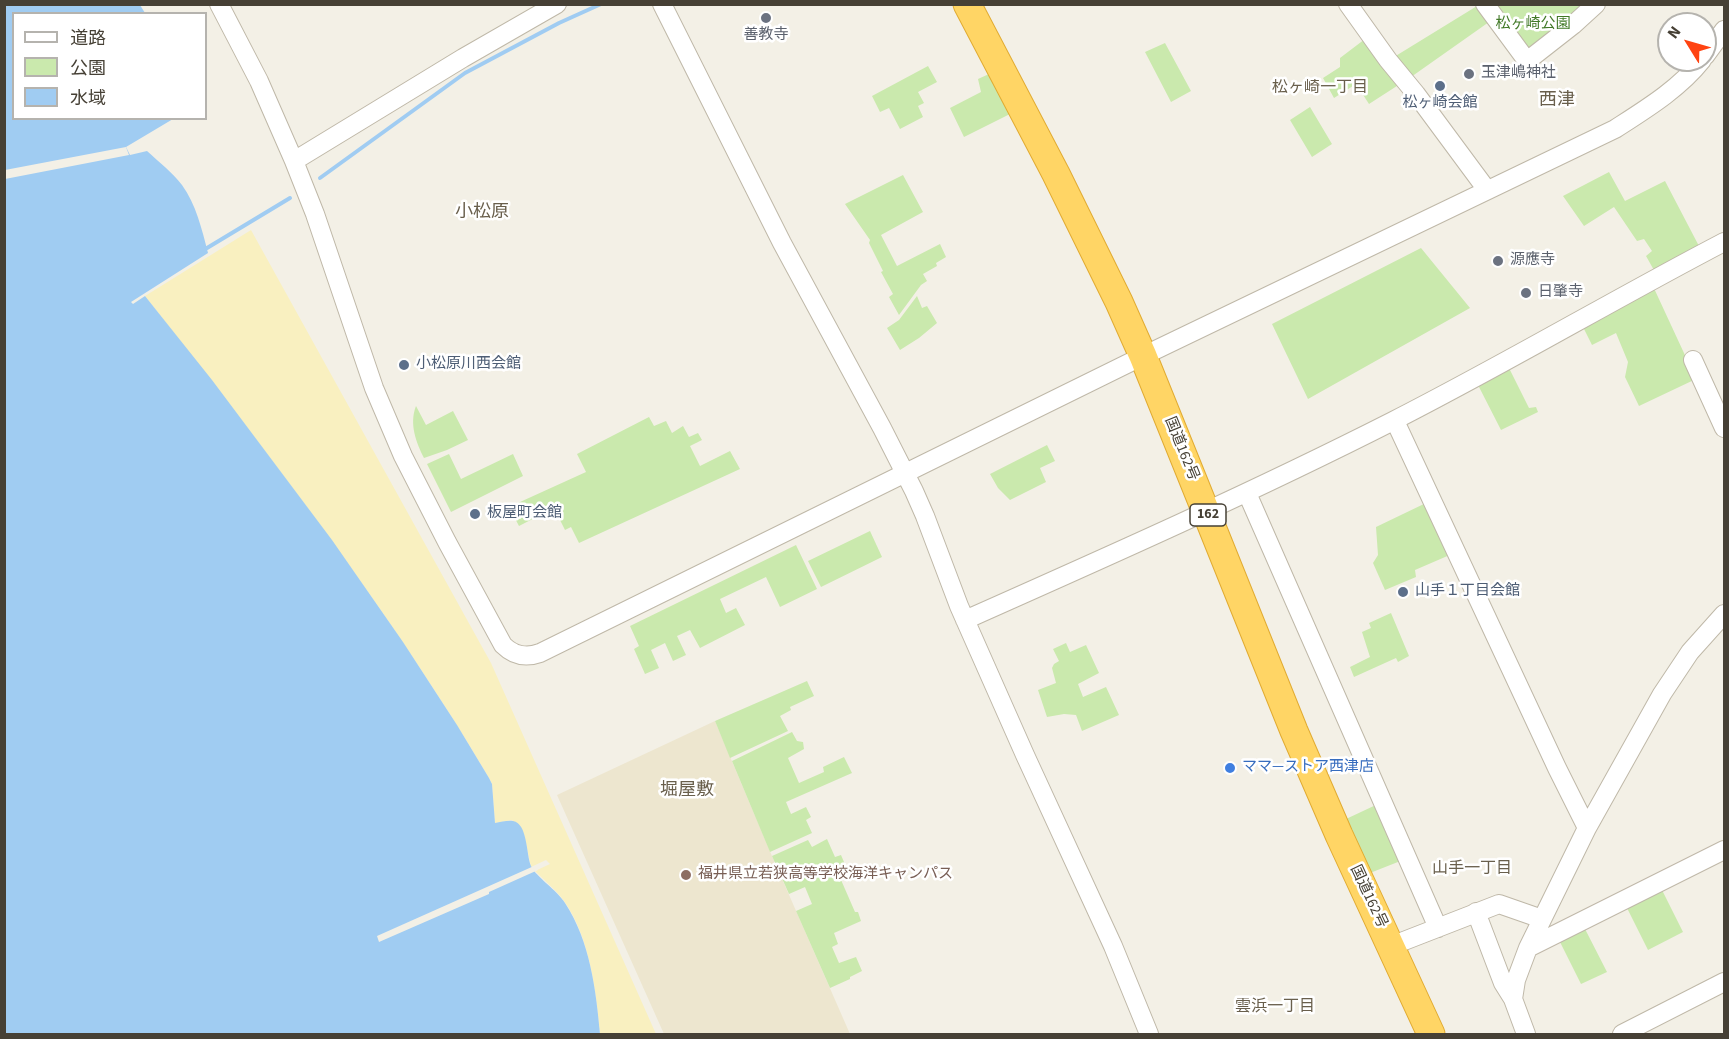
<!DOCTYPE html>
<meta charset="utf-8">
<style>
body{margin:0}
#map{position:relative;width:1729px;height:1039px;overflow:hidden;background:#f3f0e6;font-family:"Source Sans 3","Noto Sans JP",sans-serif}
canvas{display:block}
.frame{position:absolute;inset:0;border:6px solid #464035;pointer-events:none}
.legend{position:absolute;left:12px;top:12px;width:195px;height:108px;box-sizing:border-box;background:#fff;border:2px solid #b5b3ae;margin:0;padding:8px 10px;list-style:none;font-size:18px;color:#464035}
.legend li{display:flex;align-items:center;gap:12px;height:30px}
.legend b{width:30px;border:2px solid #b5b3ae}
.north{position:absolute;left:1657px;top:12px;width:60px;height:60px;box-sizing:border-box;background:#fff;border:2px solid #b5b3ae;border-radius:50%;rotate:307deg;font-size:16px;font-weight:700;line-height:24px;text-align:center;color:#464035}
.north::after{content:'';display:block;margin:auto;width:21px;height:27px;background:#ff4311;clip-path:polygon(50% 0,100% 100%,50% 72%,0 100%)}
</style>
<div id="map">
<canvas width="1729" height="1039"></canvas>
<div class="frame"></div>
<ul class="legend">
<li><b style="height:8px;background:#fff"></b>道路</li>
<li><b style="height:16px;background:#cae9ad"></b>公園</li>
<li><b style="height:16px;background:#a0ccf2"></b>水域</li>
</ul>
<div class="north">N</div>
</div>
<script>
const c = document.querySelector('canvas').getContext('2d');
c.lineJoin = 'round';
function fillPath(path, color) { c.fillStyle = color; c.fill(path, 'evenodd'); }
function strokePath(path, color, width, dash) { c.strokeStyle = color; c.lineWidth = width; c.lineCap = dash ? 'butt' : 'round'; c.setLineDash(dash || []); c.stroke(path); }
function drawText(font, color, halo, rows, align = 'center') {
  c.font = font + ' "Source Sans 3","Noto Sans JP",sans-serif'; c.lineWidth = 5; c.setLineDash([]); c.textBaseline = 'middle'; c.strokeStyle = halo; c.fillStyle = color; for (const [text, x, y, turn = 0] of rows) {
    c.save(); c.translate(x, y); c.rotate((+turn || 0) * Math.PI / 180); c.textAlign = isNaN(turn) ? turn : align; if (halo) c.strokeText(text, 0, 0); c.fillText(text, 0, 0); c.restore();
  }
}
fillPath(new Path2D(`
 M 715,721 L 772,856 L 850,1034 L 664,1034 L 557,795 Z`), '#ede6cf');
fillPath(new Path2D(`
 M 1491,5 L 1587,5 L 1539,46 L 1525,50 Z
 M 1477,6 L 1489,22 L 1411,77 L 1394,57 Z
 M 1365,39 L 1400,84 L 1369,104 L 1356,84 L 1334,98 L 1323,78 L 1340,67 L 1340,58 Z
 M 1165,43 L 1191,91 L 1171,102 L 1145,52 Z
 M 928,66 L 937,82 L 918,92 L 924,103 L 918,106 L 923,117 L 900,129 L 889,108 L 880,112 L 872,96 Z
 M 989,74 L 1010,114 L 964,137 L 950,108 L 981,92 L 978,79 Z
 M 1310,107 L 1332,144 L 1312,157 L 1290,120 Z
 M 1609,172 L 1625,201 L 1665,181 L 1700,248 L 1655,272 L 1646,256 L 1652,251 L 1644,239 L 1637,241 L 1614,207 L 1584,226 L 1563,196 Z
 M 903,175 L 923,212 L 881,235 L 897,266 L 940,244 L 946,257 L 936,263 L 937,266 L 923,274 L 927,281 L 921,285 L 899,315 L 889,297 L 893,294 L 881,272 L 883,271 L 869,243 L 870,240 L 845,204 Z
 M 1421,248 L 1470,308 L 1308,399 L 1272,324 Z
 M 1652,284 L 1696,379 L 1639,406 L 1625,377 L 1628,362 L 1616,333 L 1592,345 L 1582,325 Z
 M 917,296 L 922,308 L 927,306 L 937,323 L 919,338 L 900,350 L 887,328 L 899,320 Z
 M 1509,368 L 1529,408 L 1536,407 L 1538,412 L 1501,430 L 1478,385 Z
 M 416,406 L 426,425 L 453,411 L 468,440 L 447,450 L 424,458 C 416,442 409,424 416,406 Z
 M 649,417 L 654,426 L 666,421 L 672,433 L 683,426 L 689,437 L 698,433 L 702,440 L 690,446 L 700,466 L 730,451 L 740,469 L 579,543 L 571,527 L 565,530 L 554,508 L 519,526 L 509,507 L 586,472 L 577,454 Z
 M 1047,445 L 1055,461 L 1040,468 L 1046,482 L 1010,500 L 998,488 L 990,474 Z
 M 449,454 L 461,479 L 513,454 L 523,476 L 451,512 L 427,464 Z
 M 1428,502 L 1452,554 L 1415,570 L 1416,577 L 1385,590 L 1373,563 L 1378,555 L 1376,527 Z
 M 870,531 L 882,557 L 821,587 L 808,561 Z
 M 796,545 L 817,589 L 780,607 L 766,577 L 720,599 L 726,613 L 736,608 L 745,625 L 700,648 L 690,630 L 677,636 L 686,655 L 673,661 L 665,643 L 651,650 L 659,668 L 645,674 L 634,649 L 639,646 L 630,626 Z
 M 1391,613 L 1409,656 L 1398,662 L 1396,658 L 1354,677 L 1350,667 L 1370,657 L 1362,632 L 1371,628 L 1369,623 Z
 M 1066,643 L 1070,652 L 1086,645 L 1099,673 L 1078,684 L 1083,697 L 1106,687 L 1119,715 L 1082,731 L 1076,715 L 1064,714 L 1047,717 L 1038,690 L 1056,683 L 1052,668 L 1054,664 L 1059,661 L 1053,649 Z
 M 807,681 L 814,696 L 790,707 L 791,710 L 780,716 L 788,731 L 730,758 L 715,721 Z
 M 792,732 L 797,741 L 803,742 L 804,749 L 788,758 L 799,783 L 824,772 L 823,767 L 844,757 L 852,773 L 786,802 L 791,814 L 806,807 L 811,817 L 806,820 L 812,833 L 770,852 L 732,761 Z
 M 1378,804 L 1403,860 L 1370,873 L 1346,819 Z
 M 827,839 L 835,857 L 841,855 L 847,869 L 838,873 L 855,912 L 858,912 L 861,921 L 834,933 L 838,944 L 832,947 L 839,963 L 856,957 L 862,971 L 850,977 L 850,979 L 830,988 L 796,911 L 812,904 L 805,887 L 789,894 L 772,856 L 808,840 L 812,847 Z
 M 1661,888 L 1683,932 L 1648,950 L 1626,906 Z
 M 1584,927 L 1607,972 L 1581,984 L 1559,940 Z`), '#cae9ad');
fillPath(new Path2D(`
 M 251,230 L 491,663 L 656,1034 L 600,1034 C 596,991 590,938 564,901 C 556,890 545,881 535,871 L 550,864 L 546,860 L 531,867 L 524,834 L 512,820 L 495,823 L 492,784 L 489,778 C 388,607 266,452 145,296 Z`), '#f9f0c0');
fillPath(new Path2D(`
 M 5,5 L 140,5 L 145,13 L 14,14 L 14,118 L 173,119 L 126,147 L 130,155 L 147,151 C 159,162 172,172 182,185 C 196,204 202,230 208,253 L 131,302 L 133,304 L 145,296 L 212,380 L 332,540 L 403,642 L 457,725 L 489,778 L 492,784 L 495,823 C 501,822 508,820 513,821 C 528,824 526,854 531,866 C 536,877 557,890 565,903 C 590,941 596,990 600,1034 L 5,1034 Z`), '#a0ccf2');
fillPath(new Path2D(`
 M 126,147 L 129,155 L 5,179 L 5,170 Z
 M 534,866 L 538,870 L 489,892 L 489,894 L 379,942 L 377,936 Z`), '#f3f0e6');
strokePath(new Path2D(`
 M 320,178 L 465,73 L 559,23 L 601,4
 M 207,248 L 290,198`), '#a0ccf2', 4);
const minor = new Path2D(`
 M 219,4 L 259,81 L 294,161 L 463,58 L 557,4
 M 662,4 L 782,243 L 882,428 L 914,491 L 925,516 L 959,606 L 1025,755 L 1113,946 L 1149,1034
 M 1348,4 L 1388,60 L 1416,94 L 1487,190
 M 1485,4 L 1527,61 L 1573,25 L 1596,4
 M 1705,56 L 1724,30
 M 294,161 L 315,214 L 374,388 L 403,456 L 447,542 L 503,645 C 514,656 526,658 540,653 L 1143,356 L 1615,129 C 1646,109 1679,89 1702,60
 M 1693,360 L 1724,428
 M 1395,421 L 1557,768 L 1587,828
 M 1247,493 L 1438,928
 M 965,620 C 1109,556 1253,492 1393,421 C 1505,364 1613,300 1724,242
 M 1476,912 L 1503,983 L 1513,999 L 1526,1034
 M 1391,946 L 1499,904 L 1542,919
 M 1528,948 L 1724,850
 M 1513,999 L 1516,980 L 1528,948 L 1587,828 L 1662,694 L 1690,652 L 1724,614
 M 1622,1034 L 1724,982`);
const highway = new Path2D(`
 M 967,4 L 1056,174 L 1119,302 L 1143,356 L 1206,512 L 1294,731 L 1339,835 L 1431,1034`);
strokePath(minor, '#bfb8a8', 20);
strokePath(highway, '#e1ab32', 29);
strokePath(minor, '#fff', 18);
strokePath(highway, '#ffd565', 27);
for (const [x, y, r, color] of [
 [766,18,6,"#6b7280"],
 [1469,74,6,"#6b7280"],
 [1440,86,6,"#5c6f8a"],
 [1498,261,6,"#6b7280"],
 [1526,293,6,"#6b7280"],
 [404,365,6,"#5c6f8a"],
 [475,514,6,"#5c6f8a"],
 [1403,592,6,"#5c6f8a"],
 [1230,768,6,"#3f7fe0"],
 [686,875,6,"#8d6e63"]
]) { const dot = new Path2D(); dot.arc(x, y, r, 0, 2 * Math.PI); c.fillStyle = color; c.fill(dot); strokePath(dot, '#fff', 2); }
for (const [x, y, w] of [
 [1208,515,36]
]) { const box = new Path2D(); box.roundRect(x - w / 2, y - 11, w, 22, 4.5); c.fillStyle = '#fff'; c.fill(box); strokePath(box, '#464035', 1.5); }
drawText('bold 14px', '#464035', null, [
 ["162",1208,515]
]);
drawText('15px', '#417927', '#fff', [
 ["松ヶ崎公園",1533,25]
]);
drawText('15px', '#5b616d', '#fff', [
 ["善教寺",766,36,"center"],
 ["玉津嶋神社",1481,74],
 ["源應寺",1510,261],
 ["日肇寺",1538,293]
], 'left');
drawText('15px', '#4e5e75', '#fff', [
 ["松ヶ崎会館",1440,104,"center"],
 ["小松原川西会館",416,365],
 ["板屋町会館",487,514],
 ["山手１丁目会館",1415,592]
], 'left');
drawText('15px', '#464035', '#fff', [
 ["国道162号",1181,449,68],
 ["国道162号",1368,897,65]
]);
drawText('15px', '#366cbe', '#fff', [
 ["ママ―ストア西津店",1242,768]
], 'left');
drawText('15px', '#785e54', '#fff', [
 ["福井県立若狭高等学校海洋キャンパス",698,875]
], 'left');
drawText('16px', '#695f4c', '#fff', [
 ["松ヶ崎一丁目",1320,88],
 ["山手一丁目",1472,869],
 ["雲浜一丁目",1275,1007]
]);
drawText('18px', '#695f4c', '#fff', [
 ["西津",1557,101],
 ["小松原",482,213],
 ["堀屋敷",687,791]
]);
</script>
